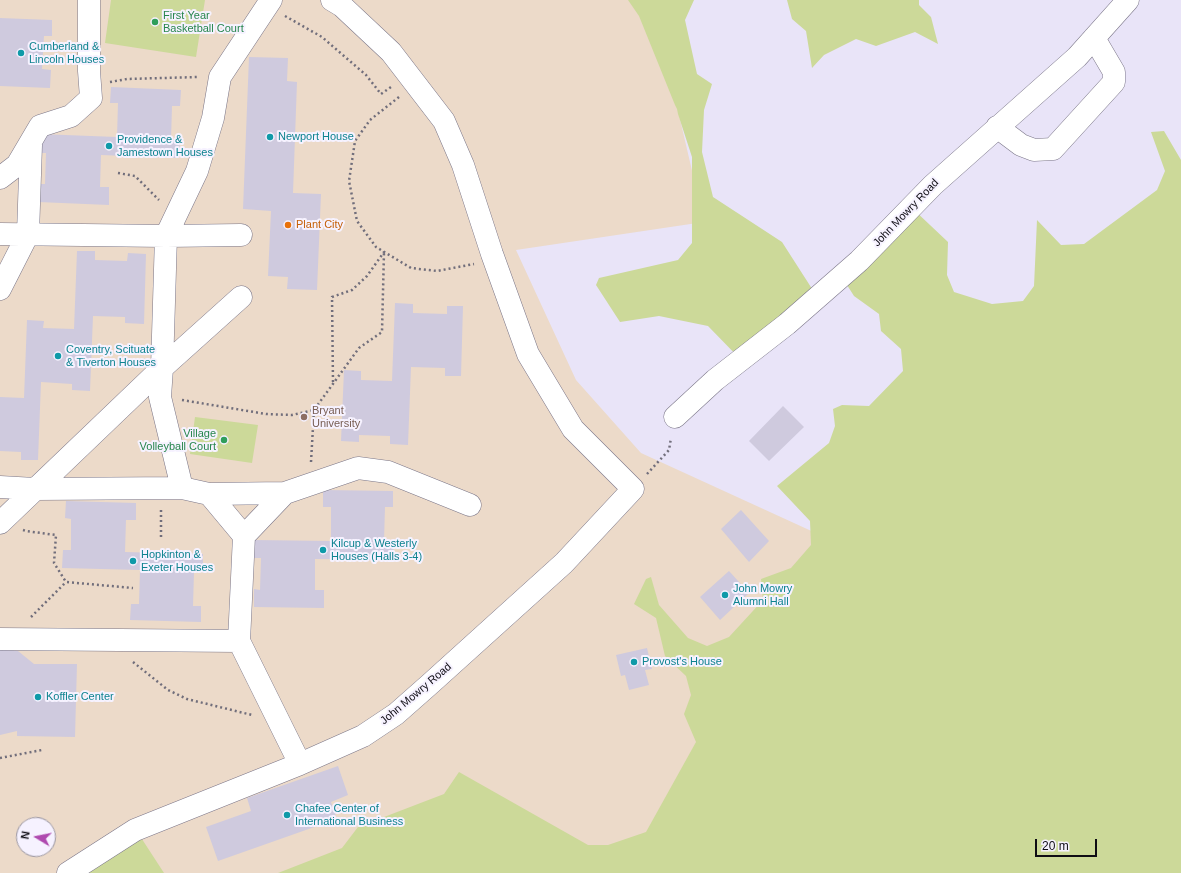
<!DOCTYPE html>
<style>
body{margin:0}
#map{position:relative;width:1181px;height:873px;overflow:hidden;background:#e9e4f8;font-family:Helvetica,sans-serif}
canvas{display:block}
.north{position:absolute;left:16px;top:817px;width:40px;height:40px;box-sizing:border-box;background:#f6f2ff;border:1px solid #9a96a1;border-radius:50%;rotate:280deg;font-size:11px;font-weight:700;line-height:16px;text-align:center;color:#0f0d14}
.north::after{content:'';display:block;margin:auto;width:14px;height:18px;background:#af4aaf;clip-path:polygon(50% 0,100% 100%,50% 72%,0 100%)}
.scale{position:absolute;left:1035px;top:839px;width:62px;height:18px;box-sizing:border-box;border:2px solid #0f0d14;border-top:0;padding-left:5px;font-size:12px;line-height:14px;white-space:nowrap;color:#0f0d14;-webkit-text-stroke:3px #f6f2ff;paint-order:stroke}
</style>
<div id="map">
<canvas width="1181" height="873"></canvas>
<div class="north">N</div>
<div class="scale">20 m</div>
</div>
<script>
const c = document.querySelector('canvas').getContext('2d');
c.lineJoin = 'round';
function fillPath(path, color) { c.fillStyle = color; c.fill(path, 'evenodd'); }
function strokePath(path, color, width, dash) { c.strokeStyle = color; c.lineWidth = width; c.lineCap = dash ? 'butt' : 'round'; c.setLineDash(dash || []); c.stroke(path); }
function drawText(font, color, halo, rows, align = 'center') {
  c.font = font + ' Helvetica,sans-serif'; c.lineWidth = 4; c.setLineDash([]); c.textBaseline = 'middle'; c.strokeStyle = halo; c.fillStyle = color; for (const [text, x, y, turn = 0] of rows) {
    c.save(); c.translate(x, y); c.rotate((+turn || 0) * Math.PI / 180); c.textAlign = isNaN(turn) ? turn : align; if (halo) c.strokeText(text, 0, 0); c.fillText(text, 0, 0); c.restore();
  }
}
fillPath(new Path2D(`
 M 0,0 L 642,0 L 672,85 L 704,222 L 516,250 L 576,380 L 641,453 L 842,545 L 738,873 L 0,873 ZM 24,825 L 48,825 L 48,849 L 24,849 Z`), '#ecdac9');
fillPath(new Path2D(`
 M 111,0 L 205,0 L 196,57 L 105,43 Z
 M 628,0 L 694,0 L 685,20 L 697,74 L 712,84 L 704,110 L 702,152 L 713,197 L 782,242 L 816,295 L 744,363 L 708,326 L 659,316 L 620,322 L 596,285 L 599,278 L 678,260 L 692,243 L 692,157 L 678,114 L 677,109 L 675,105 L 639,16 Z
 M 787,0 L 919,0 L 919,5 L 931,17 L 938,44 L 915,32 L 876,46 L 856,39 L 824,55 L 812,68 L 806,31 L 792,19 Z
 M 1164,131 L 1181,160 L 1181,873 L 278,873 L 342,848 L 358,827 L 444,794 L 459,772 L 588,845 L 608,845 L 646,832 L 696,742 L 684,714 L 691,695 L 686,676 L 665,656 L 656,618 L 634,604 L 646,579 L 651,577 L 659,605 L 688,638 L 707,646 L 729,637 L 763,600 L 761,579 L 791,568 L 811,545 L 810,521 L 777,486 L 829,443 L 835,426 L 833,409 L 842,405 L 869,406 L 903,371 L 901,349 L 881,331 L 879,314 L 854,296 L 840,274 L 912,208 L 948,242 L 947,275 L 954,292 L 992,304 L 1023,301 L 1034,286 L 1037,220 L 1061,245 L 1084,244 L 1157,190 L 1165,171 L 1151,132 Z
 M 195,417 L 258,425 L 252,463 L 190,454 Z
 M 138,833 L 164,873 L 73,873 Z`), '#ccd999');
fillPath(new Path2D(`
 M 0,18 L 52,20 L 52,36 L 44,36 L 42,69 L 51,70 L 50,88 L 0,86 Z
 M 249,57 L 288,58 L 287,81 L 297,82 L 293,193 L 321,194 L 317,290 L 287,289 L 288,277 L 268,276 L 271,211 L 243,209 Z
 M 111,87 L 181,90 L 180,106 L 172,106 L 171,140 L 180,140 L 179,158 L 101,155 L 100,187 L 109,187 L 109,205 L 38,202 L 39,184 L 45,184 L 46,153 L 39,153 L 39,134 L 117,137 L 118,103 L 110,103 Z
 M 77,251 L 95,251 L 95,260 L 127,261 L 128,253 L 146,254 L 144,324 L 125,323 L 125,317 L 93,316 L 90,391 L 72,390 L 72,384 L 41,382 L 38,460 L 21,460 L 21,452 L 0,451 L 0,397 L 24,398 L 27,320 L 44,321 L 43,328 L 74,329 Z
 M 395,303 L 413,304 L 413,313 L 447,314 L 447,306 L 463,306 L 461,376 L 445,376 L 445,368 L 411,367 L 408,445 L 390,444 L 390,436 L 359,435 L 359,442 L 341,441 L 344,370 L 361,371 L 361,380 L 392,381 Z
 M 783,406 L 804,427 L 769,461 L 749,441 Z
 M 323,490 L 393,491 L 393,507 L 385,507 L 384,541 L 394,541 L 393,560 L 315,559 L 315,590 L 324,590 L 324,608 L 254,607 L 254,589 L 260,590 L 261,558 L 253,558 L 253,540 L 331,541 L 331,507 L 323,507 Z
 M 66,501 L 136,503 L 136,520 L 126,520 L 125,552 L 203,554 L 203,572 L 194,572 L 193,606 L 201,606 L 201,622 L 130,620 L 131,604 L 139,604 L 140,570 L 62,568 L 63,550 L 71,550 L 71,519 L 65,518 Z
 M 741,510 L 769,541 L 749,562 L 721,529 Z
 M 729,571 L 749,593 L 720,620 L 700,597 Z
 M 0,648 L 18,651 L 34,664 L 77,664 L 75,737 L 17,736 L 17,731 L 0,735 Z
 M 647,648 L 652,669 L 645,670 L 649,685 L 629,690 L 625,675 L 621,676 L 616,655 Z
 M 338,766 L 348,795 L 331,802 L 337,819 L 218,861 L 206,827 L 251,811 L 247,798 Z`), '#cfcade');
const minor = new Path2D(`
 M 997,127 L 1021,145 L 1034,150 L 1053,149 L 1114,82 L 1114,72 L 1094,38
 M 0,178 L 17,165 L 40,126 L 71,116 L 91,98 L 89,71 L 89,0
 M 0,234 L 166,236 L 241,235
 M 0,289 L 28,234 L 31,145
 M 675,417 L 715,380 L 787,324 L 859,261 L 933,185 L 1077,57 L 1128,0
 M 0,487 L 35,489 L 182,488 L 209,494 L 285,493 L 358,468 L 388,472 L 470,505
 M 182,488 L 160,397 L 162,368 L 166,236 L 197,171 L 213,118 L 220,77 L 271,0
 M 209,494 L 244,536 L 239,641 L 300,764
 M 0,523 L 162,368 L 241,297
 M 244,536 L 285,493
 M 0,639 L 239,641
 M 68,873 L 135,830 L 300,764 L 363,736 L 396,714 L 430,684 L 564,563 L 633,489 L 573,429 L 528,354 L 492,254 L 463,165 L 444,121 L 391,52 L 342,6 L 332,0`);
strokePath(minor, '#7b7688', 23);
strokePath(new Path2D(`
 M 285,16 L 322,37 L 366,75 L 381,94 L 391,87
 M 110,82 L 127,79 L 199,77
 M 399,97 L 370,120 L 355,141 L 349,181 L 357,221 L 376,247 L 411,268 L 437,271 L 474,264
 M 118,173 L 135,176 L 159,200
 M 333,382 L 332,297 L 352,290 L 367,276 L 384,252
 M 182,400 L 266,414 L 292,415 L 314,410 L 359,348 L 382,332 L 384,252
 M 311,462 L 314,410
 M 647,474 L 669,450 L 671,438
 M 23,530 L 26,531 L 56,535 L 54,563 L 66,582 L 133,588
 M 161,537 L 161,509
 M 31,617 L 66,582
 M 133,662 L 168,690 L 187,699 L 252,715
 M 0,758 L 42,750`), '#716e7b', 2.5, [2, 3]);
strokePath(minor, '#fff', 22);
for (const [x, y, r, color] of [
 [155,22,4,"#2e9e5b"],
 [21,53,4,"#0f9aa8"],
 [270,137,4,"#0f9aa8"],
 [109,146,4,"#0f9aa8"],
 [288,225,4,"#e8710a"],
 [58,356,4,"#0f9aa8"],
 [304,417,4,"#8d6e63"],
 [224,440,4,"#2e9e5b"],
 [323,550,4,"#0f9aa8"],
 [133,561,4,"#0f9aa8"],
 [725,595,4,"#0f9aa8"],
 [634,662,4,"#0f9aa8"],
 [38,697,4,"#0f9aa8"],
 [287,815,4,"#0f9aa8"]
]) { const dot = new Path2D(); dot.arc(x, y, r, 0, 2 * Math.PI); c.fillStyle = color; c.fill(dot); strokePath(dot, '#f6f2ff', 1.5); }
drawText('11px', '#27864d', '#f6f2ff', [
 ["First Year",163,16],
 ["Basketball Court",163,29],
 ["Village",216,434,"right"],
 ["Volleyball Court",216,447,"right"]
], 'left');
drawText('11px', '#0d838f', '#f6f2ff', [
 ["Cumberland &",29,47],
 ["Lincoln Houses",29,60],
 ["Newport House",278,137],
 ["Providence &",117,140],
 ["Jamestown Houses",117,153],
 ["Coventry, Scituate",66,350],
 ["& Tiverton Houses",66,363],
 ["Kilcup & Westerly",331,544],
 ["Houses (Halls 3-4)",331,557],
 ["Hopkinton &",141,555],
 ["Exeter Houses",141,568],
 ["John Mowry",733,589],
 ["Alumni Hall",733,602],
 ["Provost's House",642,662],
 ["Koffler Center",46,697],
 ["Chafee Center of",295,809],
 ["International Business",295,822]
], 'left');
drawText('11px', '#0f0d14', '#f6f2ff', [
 ["John Mowry Road",906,213,-46],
 ["John Mowry Road",416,694,-40]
]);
drawText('11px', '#c56008', '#f6f2ff', [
 ["Plant City",296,225]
], 'left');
drawText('11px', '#785e54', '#f6f2ff', [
 ["Bryant",312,411],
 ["University",312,424]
], 'left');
</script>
